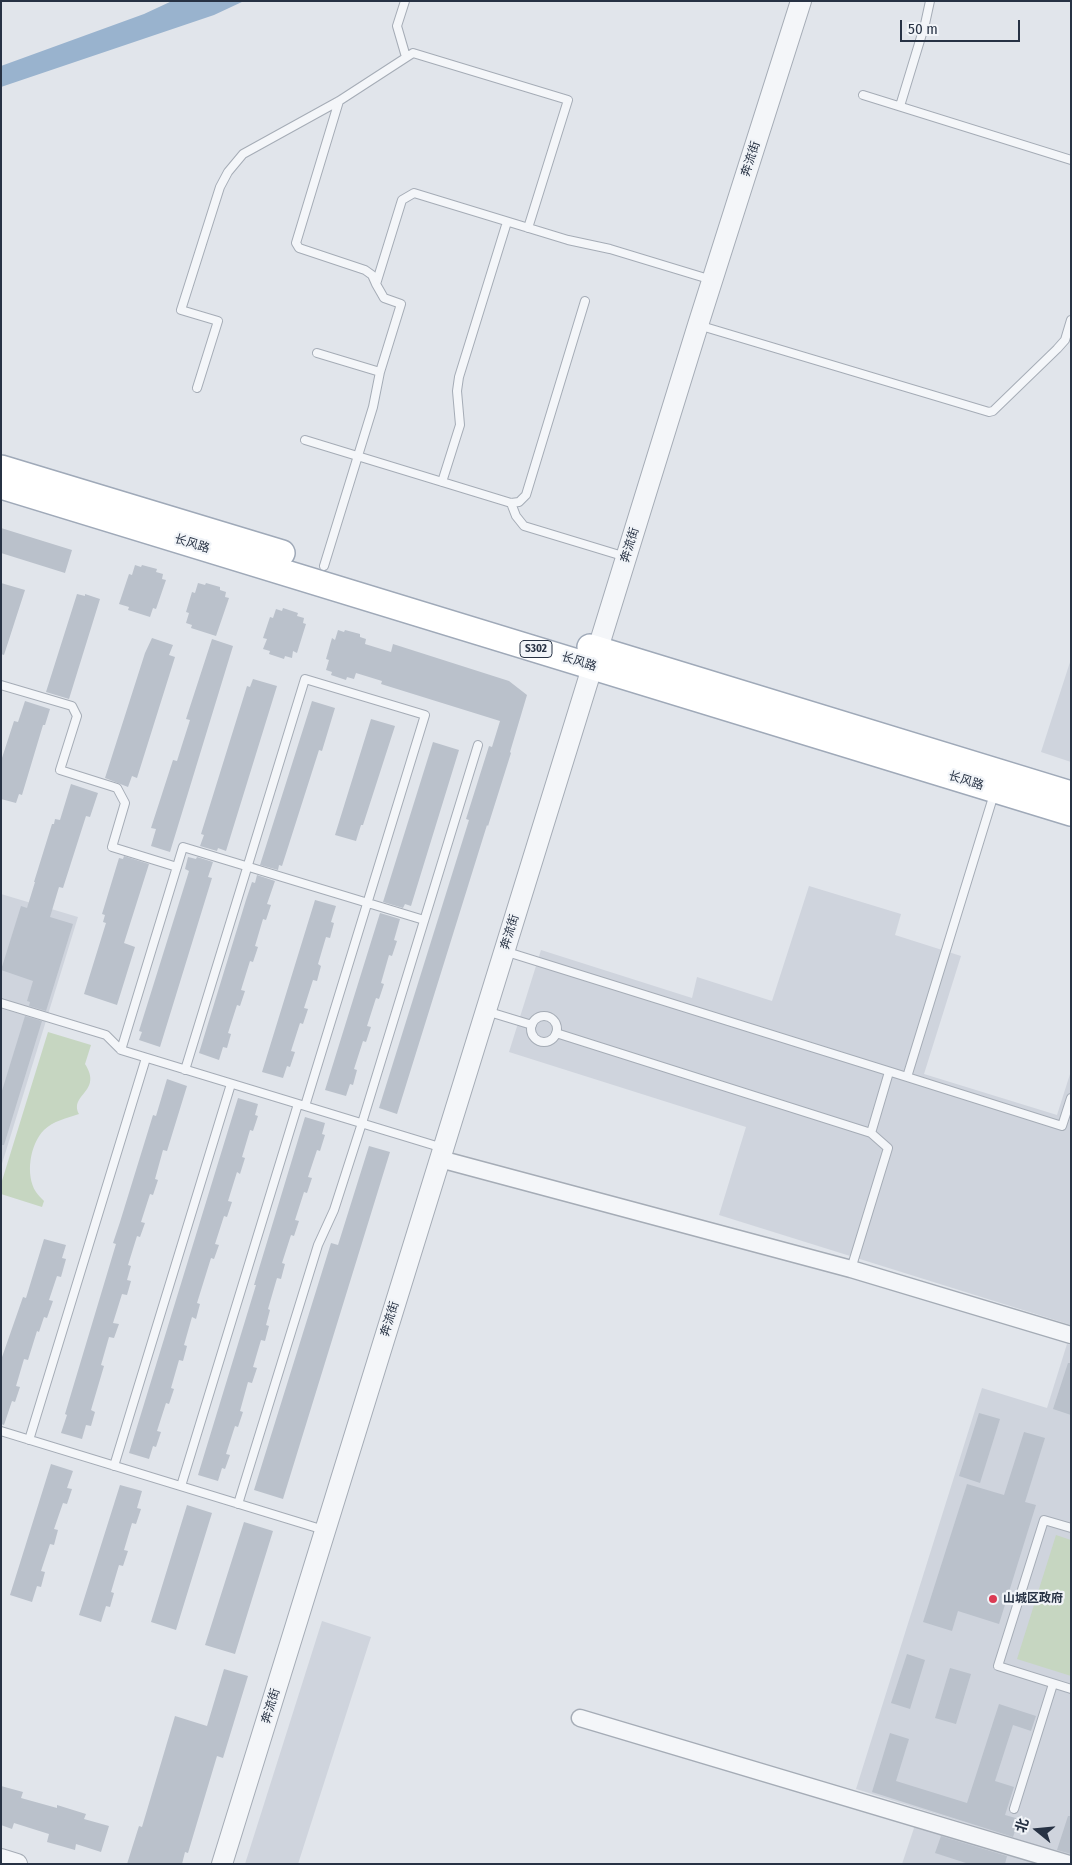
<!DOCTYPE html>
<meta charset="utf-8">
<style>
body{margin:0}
#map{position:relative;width:1072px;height:1865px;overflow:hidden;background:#e1e5eb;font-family:"Fira Sans Condensed","Noto Sans SC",sans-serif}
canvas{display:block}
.frame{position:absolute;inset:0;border:2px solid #273244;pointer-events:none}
.north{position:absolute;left:1012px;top:1805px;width:50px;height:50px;-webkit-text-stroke:4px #f1f4f8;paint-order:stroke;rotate:287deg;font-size:14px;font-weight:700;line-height:20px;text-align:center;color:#273244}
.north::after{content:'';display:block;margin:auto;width:18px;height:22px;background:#273244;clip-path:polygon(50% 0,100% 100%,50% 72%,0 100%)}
.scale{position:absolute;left:900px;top:20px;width:120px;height:22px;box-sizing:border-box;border:2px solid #273244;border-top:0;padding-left:6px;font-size:15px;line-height:18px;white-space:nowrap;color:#273244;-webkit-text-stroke:4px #f1f4f8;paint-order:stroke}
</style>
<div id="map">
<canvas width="1072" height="1865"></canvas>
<div class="frame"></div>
<div class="north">北</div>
<div class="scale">50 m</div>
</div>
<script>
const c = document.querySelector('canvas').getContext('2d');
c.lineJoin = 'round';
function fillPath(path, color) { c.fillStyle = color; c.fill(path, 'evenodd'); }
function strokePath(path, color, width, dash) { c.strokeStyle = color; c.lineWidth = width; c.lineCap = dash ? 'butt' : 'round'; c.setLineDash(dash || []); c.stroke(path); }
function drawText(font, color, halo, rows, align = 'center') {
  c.font = font + ' "Fira Sans Condensed","Noto Sans SC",sans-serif'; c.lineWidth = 4.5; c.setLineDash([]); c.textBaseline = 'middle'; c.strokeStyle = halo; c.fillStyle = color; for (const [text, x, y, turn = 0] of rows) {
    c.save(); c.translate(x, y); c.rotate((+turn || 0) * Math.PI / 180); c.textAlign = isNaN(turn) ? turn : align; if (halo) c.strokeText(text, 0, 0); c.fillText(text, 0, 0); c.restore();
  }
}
fillPath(new Path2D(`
 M 1071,659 L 1071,762 L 1041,752 Z
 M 809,886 L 901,914 L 895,935 L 961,956 L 924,1074 L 1057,1115 L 1071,1071 L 1071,1325 L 719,1215 L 746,1127 L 509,1052 L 541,950 L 692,998 L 697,977 L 772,1001 Z
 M 1,894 L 78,917 L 1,1167 Z
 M 1067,1344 L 1071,1345 L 1071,1856 L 856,1789 L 982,1388 L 1047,1408 Z
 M 322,1621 L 371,1637 L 368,1646 L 298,1864 L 245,1864 Z
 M 915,1825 L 1039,1864 L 902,1864 Z`), '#cfd4dd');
fillPath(new Path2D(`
 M 48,1032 L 91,1045 L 85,1064 C 103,1092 69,1094 79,1114 C 67,1118 53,1121 44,1130 C 30,1144 25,1175 36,1192 C 38,1195 41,1198 44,1201 L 42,1207 L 1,1194 L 1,1184 Z
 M 1056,1535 L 1071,1540 L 1071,1676 L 1017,1659 Z`), '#c6d6c1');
fillPath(new Path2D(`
 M 172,1 L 244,1 L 214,15 L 1,87 L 1,66 L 144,14 Z`), '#99b3ce');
fillPath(new Path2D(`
 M 1,528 L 72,550 L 65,573 L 1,553 Z
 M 135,565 L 141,567 L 142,565 L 157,569 L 156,572 L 163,574 L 162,579 L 166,580 L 156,609 L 153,608 L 150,617 L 128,610 L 129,607 L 119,604 L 129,574 L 132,575 Z
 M 1,583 L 25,590 L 4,655 L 1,654 Z
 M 198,583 L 205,585 L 206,583 L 220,587 L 220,590 L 226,592 L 225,597 L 229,598 L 216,636 L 191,628 L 192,625 L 186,623 L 189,613 L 186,612 L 192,592 L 195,593 Z
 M 77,594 L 85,596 L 85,594 L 100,599 L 69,699 L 46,692 Z
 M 283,608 L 298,613 L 297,616 L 304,618 L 303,623 L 306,624 L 297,653 L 293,651 L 292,658 L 285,656 L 284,659 L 269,654 L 270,651 L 263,649 L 267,639 L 263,638 L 270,617 L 273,618 L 276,609 L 282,611 Z
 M 338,630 L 344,632 L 345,630 L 360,634 L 360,637 L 366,639 L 365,644 L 391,652 L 393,644 L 509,681 L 527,695 L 510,752 L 511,753 L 488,826 L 487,825 L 397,1114 L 379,1108 L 469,820 L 466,819 L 489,746 L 492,747 L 500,721 L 381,684 L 382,681 L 356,673 L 354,679 L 347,677 L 346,680 L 331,675 L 332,672 L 326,670 L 329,660 L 326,659 L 332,638 L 335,640 Z
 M 152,638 L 173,645 L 169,655 L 175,657 L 137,778 L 132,776 L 128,787 L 105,778 L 145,653 Z
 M 212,639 L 233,646 L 170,852 L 151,846 L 156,829 L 151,828 L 173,760 L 177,761 L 182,745 L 190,720 L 186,719 Z
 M 253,679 L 277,686 L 226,851 L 218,848 L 217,851 L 200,846 L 204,835 L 201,834 L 247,686 L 250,687 Z
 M 25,701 L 50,709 L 45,725 L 43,725 L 22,795 L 19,794 L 16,803 L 1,799 L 1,761 L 14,721 L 18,722 Z
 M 312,701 L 335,708 L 322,751 L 319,750 L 282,866 L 279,865 L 278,870 L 260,865 Z
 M 371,719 L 395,726 L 363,825 L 361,825 L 356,841 L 335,835 Z
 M 433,742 L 459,750 L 411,906 L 405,904 L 403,908 L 383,902 Z
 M 71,784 L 98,793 L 90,817 L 86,816 L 63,888 L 59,887 L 50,917 L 73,924 L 46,1011 L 29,1006 L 30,1002 L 27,1001 L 33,981 L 1,970 L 21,906 L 27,908 L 35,882 L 34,882 L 52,824 L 54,824 L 55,819 L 60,820 Z
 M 124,856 L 149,864 L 124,943 L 135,947 L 117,1005 L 84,994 L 106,923 L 103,922 L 105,915 L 102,914 L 119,858 L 123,859 Z
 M 188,857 L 196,859 L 197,857 L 213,862 L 208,877 L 212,878 L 160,1047 L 139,1040 L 142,1032 L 139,1031 L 189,871 L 185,869 Z
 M 257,875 L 275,881 L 267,904 L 271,905 L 266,920 L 263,919 L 255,946 L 258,947 L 253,962 L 250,961 L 241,990 L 245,991 L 240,1006 L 237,1005 L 228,1033 L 231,1034 L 227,1048 L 223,1047 L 219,1060 L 199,1053 L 246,900 L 252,882 L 255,883 Z
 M 315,900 L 336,906 L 331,922 L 334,923 L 330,938 L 326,937 L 318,964 L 321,966 L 317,981 L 313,980 L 304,1008 L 308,1009 L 303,1024 L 300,1023 L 291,1051 L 295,1052 L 290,1067 L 287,1066 L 283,1078 L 262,1072 Z
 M 380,913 L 400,919 L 394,940 L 397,941 L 392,956 L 389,955 L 381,983 L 384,984 L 379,999 L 376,998 L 367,1026 L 371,1027 L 366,1042 L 363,1041 L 354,1069 L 357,1070 L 353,1085 L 350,1084 L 346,1096 L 325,1090 Z
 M 25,1016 L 42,1021 L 4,1145 L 1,1145 L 1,1094 Z
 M 167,1079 L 187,1086 L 167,1151 L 163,1150 L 155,1179 L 158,1180 L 153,1195 L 150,1194 L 141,1222 L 145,1223 L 140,1237 L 137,1236 L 128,1265 L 131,1266 L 127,1280 L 131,1281 L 127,1295 L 122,1294 L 113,1323 L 119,1324 L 114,1338 L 109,1337 L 101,1365 L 104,1366 L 91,1410 L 95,1412 L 91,1426 L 86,1425 L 82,1439 L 61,1433 L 67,1415 L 65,1414 L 116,1244 L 113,1243 L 120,1222 L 153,1115 L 156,1116 Z
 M 238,1098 L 258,1104 L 255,1115 L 258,1116 L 253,1131 L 250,1130 L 242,1157 L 245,1158 L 240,1174 L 237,1172 L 228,1201 L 232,1202 L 227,1217 L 224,1216 L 215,1244 L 219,1245 L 214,1259 L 211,1258 L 197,1303 L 200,1304 L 196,1319 L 192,1317 L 184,1345 L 187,1346 L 183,1361 L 179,1360 L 171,1388 L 174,1389 L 169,1404 L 166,1403 L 157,1431 L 161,1432 L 156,1447 L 153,1446 L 149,1459 L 129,1453 Z
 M 305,1117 L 325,1123 L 322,1134 L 325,1135 L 320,1151 L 317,1150 L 308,1177 L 312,1178 L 307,1193 L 304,1192 L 295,1220 L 299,1221 L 294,1236 L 291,1235 L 282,1263 L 285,1264 L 281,1279 L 277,1278 L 268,1309 L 270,1310 L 266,1325 L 269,1326 L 265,1341 L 261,1340 L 253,1367 L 257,1368 L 252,1383 L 248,1382 L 240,1411 L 243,1412 L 238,1427 L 235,1426 L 226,1454 L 230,1455 L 225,1469 L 222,1468 L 218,1481 L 198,1475 L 256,1285 L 254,1285 Z
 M 369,1146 L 390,1152 L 283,1499 L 254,1490 L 331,1243 L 338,1245 Z
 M 44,1239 L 66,1245 L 62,1258 L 66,1259 L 61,1277 L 57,1276 L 49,1300 L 53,1301 L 47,1318 L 44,1317 L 39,1332 L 37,1331 L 28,1360 L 24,1359 L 16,1386 L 20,1387 L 15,1402 L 12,1401 L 4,1425 L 1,1424 L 1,1360 L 23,1297 L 26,1298 Z
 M 1068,1363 L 1071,1363 L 1071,1415 L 1053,1409 Z
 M 979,1413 L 1000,1419 L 980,1483 L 959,1476 Z
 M 1024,1432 L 1045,1438 L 1025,1502 L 1036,1505 L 999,1624 L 958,1611 L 952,1631 L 923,1622 L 967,1484 L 1004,1495 Z
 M 51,1464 L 73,1471 L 67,1488 L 72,1489 L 67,1504 L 63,1503 L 54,1529 L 58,1530 L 54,1545 L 50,1544 L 41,1571 L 45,1572 L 41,1587 L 37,1586 L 32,1602 L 10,1595 Z
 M 120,1485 L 142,1491 L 137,1508 L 141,1509 L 136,1524 L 132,1523 L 124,1550 L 128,1551 L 123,1566 L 119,1565 L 111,1592 L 114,1593 L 110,1607 L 106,1606 L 101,1622 L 79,1615 Z
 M 187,1505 L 212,1513 L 176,1630 L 151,1622 Z
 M 244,1522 L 273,1531 L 235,1654 L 205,1645 Z
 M 907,1654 L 925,1660 L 910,1709 L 891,1703 Z
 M 950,1668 L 971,1674 L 956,1724 L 935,1718 Z
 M 224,1669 L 248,1676 L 223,1758 L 217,1756 L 188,1853 L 185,1852 L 182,1864 L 127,1864 L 139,1826 L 142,1827 L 175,1716 L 207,1726 Z
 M 999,1704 L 1036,1716 L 1031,1731 L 1013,1725 L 995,1781 L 1014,1787 L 1005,1815 L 1019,1819 L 1013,1837 L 872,1792 L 890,1733 L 909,1739 L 896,1781 L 967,1803 Z
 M 1,1786 L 23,1792 L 21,1798 L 57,1808 L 57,1805 L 86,1814 L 84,1819 L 109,1826 L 101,1852 L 76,1844 L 75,1850 L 47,1842 L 49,1834 L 14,1823 L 12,1829 L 1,1825 Z
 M 1068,1816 L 1071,1816 L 1071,1854 L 1057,1850 Z
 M 941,1836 L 1007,1856 L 1005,1864 L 969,1864 L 935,1853 Z`), '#bac1cb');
const service = new Path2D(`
 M 405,1 L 397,26 L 406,57
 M 863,95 L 1071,160
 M 339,101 L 296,243 L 299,248 L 365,270 L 372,275 L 376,284
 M 900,106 L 925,24 L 930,1
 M 698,325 L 989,412 L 993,411 L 1057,349 L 1065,340 L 1071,320
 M 317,353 L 380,372
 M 197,388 L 218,321 L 181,310 L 220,187 L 228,172 L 243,154 L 339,101 L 413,53 L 568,100 L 528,228
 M 305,440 L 511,503 L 519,502 L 526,495 L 585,301
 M 442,482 L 460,425 L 457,391 L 459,377 L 507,222
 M 511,503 L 516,516 L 524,526 L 626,557
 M 324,566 L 373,407 L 380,372 L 401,304 L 384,298 L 376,284 L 402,200 L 414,193 L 568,240 L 610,249 L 712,280
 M 1,685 L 72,706 L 77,716 L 60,770 L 117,788 L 125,803 L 112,847 L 177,867
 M 504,951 L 907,1077 L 994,794
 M 1,1003 L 106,1035 L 121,1050 L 443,1148
 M 486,1011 L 532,1025
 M531 1029a13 13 0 1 1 26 0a13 13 0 1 1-26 0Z
 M 556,1033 L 871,1133
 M 121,1050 L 183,847 L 424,920
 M 185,1070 L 305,679 L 425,715 L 305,1106
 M 907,1077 L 1062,1126 L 1071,1098
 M 851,1269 L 888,1148 L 871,1133 L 889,1072
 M 1,1431 L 324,1530
 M 29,1440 L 146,1058
 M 114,1466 L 231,1084
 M 181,1486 L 298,1104
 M 238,1504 L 318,1245 L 334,1210 L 362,1123 L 478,745
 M 1071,1528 L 1044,1520 L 998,1666 L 1071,1689
 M 1014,1809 L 1053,1684`);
const minor = new Path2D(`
 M 440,1159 L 851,1269 L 1071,1335
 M 580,1718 L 1069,1864`);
const tertiary = new Path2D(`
 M 1,1859 L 17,1864
 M 222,1864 L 698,325 L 801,1`);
const primary = new Path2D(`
 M 1,468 L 282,553
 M 1,486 L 1071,813
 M 590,647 L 1071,794`);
strokePath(service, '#a5acb6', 10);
strokePath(minor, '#a5acb6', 19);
strokePath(tertiary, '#a5acb6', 22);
strokePath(primary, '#9fa9b8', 28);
strokePath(service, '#f4f6f9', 8);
strokePath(minor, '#f4f6f9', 16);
strokePath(tertiary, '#f4f6f9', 20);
strokePath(primary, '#fff', 25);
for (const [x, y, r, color] of [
 [993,1599,5,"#db3b54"]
]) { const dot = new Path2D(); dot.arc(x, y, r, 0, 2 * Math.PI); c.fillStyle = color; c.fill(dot); strokePath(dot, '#f1f4f8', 2); }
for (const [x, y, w] of [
 [536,649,32]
]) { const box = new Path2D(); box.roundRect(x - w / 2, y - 8.5, w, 17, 4); c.fillStyle = '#f1f4f8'; c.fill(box); strokePath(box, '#273244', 1); }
drawText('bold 11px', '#273244', null, [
 ["S302",536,649]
]);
drawText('12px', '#273244', '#f1f4f8', [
 ["奔流街",751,159,-72],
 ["长风路",192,544,17],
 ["奔流街",630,545,-73],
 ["长风路",579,662,17],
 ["长风路",966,781,17],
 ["奔流街",510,932,-73],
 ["奔流街",390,1319,-73],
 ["奔流街",271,1706,-73]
]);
drawText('bold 12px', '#273244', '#f1f4f8', [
 ["山城区政府",1003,1599]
], 'left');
</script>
